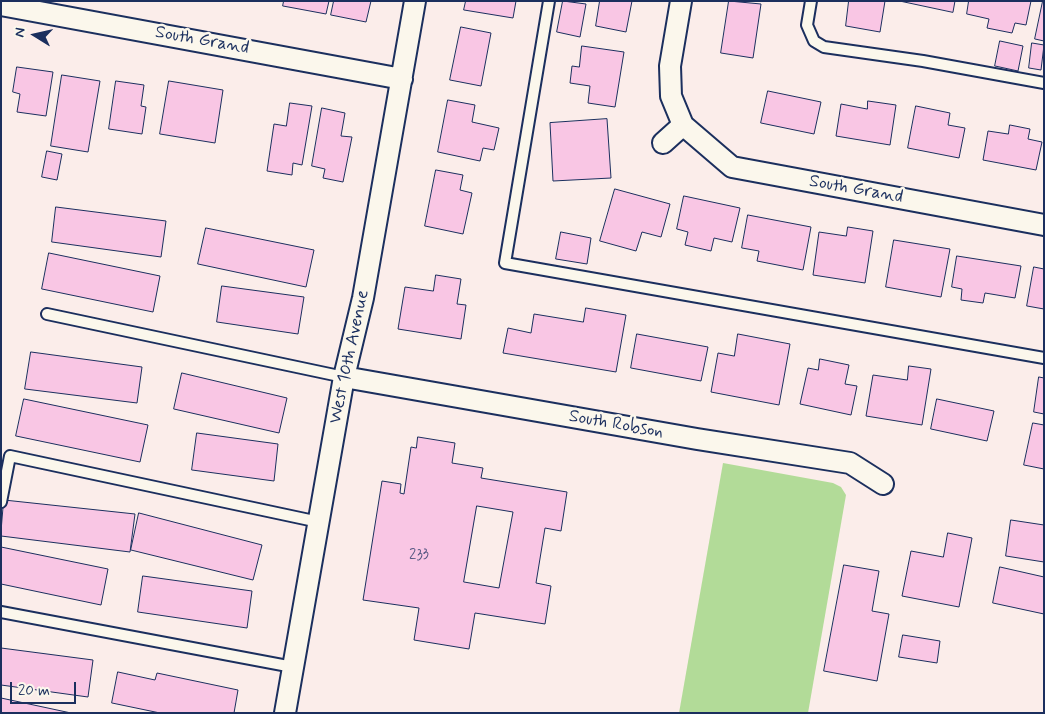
<!DOCTYPE html>
<style>
body{margin:0}
#map{position:relative;width:1045px;height:714px;overflow:hidden;background:#fbedea;font-family:Mynerve,sans-serif}
canvas{display:block}
.frame{position:absolute;inset:0;border:2px solid #1b2f5e;pointer-events:none}
.north{position:absolute;left:10px;top:10px;width:50px;height:50px;-webkit-text-stroke:4px #fbf7ec;paint-order:stroke;rotate:280deg;font-size:14px;font-weight:700;line-height:20px;text-align:center;color:#1b2f5e}
.north::after{content:'';display:block;margin:auto;width:18px;height:22px;background:#1b2f5e;clip-path:polygon(50% 0,100% 100%,50% 72%,0 100%)}
.scale{position:absolute;left:10px;top:682px;width:66px;height:22px;box-sizing:border-box;border:2px solid #1b2f5e;border-top:0;padding-left:6px;font-size:15px;line-height:18px;white-space:nowrap;color:#1b2f5e;-webkit-text-stroke:4px #fbf7ec;paint-order:stroke}
</style>
<div id="map">
<canvas width="1045" height="714"></canvas>
<div class="frame"></div>
<div class="north">N</div>
<div class="scale">20 m</div>
</div>
<script>
const c = document.querySelector('canvas').getContext('2d');
c.lineJoin = 'round';
function fillPath(path, color) { c.fillStyle = color; c.fill(path, 'evenodd'); }
function strokePath(path, color, width, dash) { c.strokeStyle = color; c.lineWidth = width; c.lineCap = dash ? 'butt' : 'round'; c.setLineDash(dash || []); c.stroke(path); }
function drawText(font, color, halo, rows, align = 'center') {
  c.font = font + ' Mynerve,sans-serif'; c.lineWidth = 5; c.setLineDash([]); c.textBaseline = 'middle'; c.strokeStyle = halo; c.fillStyle = color; for (const [text, x, y, turn = 0] of rows) {
    c.save(); c.translate(x, y); c.rotate((+turn || 0) * Math.PI / 180); c.textAlign = isNaN(turn) ? turn : align; if (halo) c.strokeText(text, 0, 0); c.fillText(text, 0, 0); c.restore();
  }
}
fillPath(new Path2D(`
 M 723,463 L 833,483 L 841,487 L 846,495 L 808,713 L 679,713 Z`), '#b2db98');
const building = new Path2D(`
 M 284,1 L 329,1 L 326,14 L 283,6 Z
 M 334,1 L 371,1 L 366,22 L 331,15 Z
 M 466,1 L 516,1 L 513,18 L 464,10 Z
 M 563,1 L 586,4 L 580,37 L 557,32 Z
 M 600,1 L 632,1 L 626,32 L 596,26 Z
 M 729,1 L 761,4 L 753,58 L 721,53 Z
 M 849,1 L 885,1 L 880,32 L 846,26 Z
 M 900,1 L 955,1 L 953,12 Z
 M 969,1 L 1031,1 L 1026,25 L 1015,23 L 1012,33 L 987,28 L 989,19 L 967,14 Z
 M 1043,1 L 1044,1 L 1044,41 L 1035,39 Z
 M 461,27 L 491,33 L 481,86 L 450,80 Z
 M 1000,41 L 1023,46 L 1018,71 L 995,66 Z
 M 1032,43 L 1044,45 L 1041,70 L 1029,68 Z
 M 582,46 L 624,52 L 615,107 L 588,103 L 590,86 L 570,83 L 572,66 L 579,67 Z
 M 17,67 L 53,72 L 46,116 L 17,112 L 20,94 L 13,92 Z
 M 62,75 L 100,81 L 88,152 L 51,146 Z
 M 116,81 L 144,85 L 141,106 L 146,107 L 142,134 L 109,129 Z
 M 169,81 L 223,90 L 215,143 L 160,134 Z
 M 768,91 L 821,102 L 814,134 L 761,123 Z
 M 448,100 L 475,105 L 472,122 L 499,128 L 494,150 L 483,148 L 480,161 L 438,152 Z
 M 868,101 L 896,105 L 890,145 L 836,136 L 841,104 L 867,109 Z
 M 290,103 L 312,106 L 302,165 L 293,163 L 292,175 L 267,171 L 274,124 L 286,126 Z
 M 916,106 L 950,113 L 948,125 L 965,128 L 959,158 L 908,148 Z
 M 322,108 L 345,113 L 341,136 L 352,137 L 343,182 L 323,178 L 325,169 L 312,166 Z
 M 607,119 L 611,178 L 553,181 L 550,123 Z
 M 1010,125 L 1030,129 L 1028,139 L 1042,142 L 1036,170 L 983,160 L 988,131 L 1008,134 Z
 M 47,151 L 62,154 L 57,180 L 42,177 Z
 M 436,170 L 463,175 L 460,190 L 472,193 L 463,234 L 425,226 Z
 M 615,189 L 670,204 L 661,237 L 642,232 L 636,251 L 600,241 Z
 M 684,196 L 740,208 L 732,242 L 714,238 L 711,251 L 685,245 L 688,232 L 677,229 Z
 M 56,207 L 166,221 L 161,257 L 52,242 Z
 M 748,215 L 811,227 L 803,270 L 757,261 L 759,251 L 742,248 Z
 M 848,227 L 873,231 L 865,283 L 813,275 L 819,232 L 846,236 Z
 M 206,228 L 314,250 L 306,287 L 198,264 Z
 M 561,232 L 591,238 L 587,264 L 556,259 Z
 M 894,240 L 950,249 L 941,297 L 886,287 Z
 M 49,253 L 160,276 L 153,312 L 42,289 Z
 M 957,256 L 1021,266 L 1015,298 L 985,293 L 983,303 L 961,300 L 962,289 L 952,287 Z
 M 1034,267 L 1044,269 L 1044,309 L 1027,306 Z
 M 436,275 L 461,279 L 457,304 L 466,305 L 461,339 L 398,329 L 405,287 L 433,291 Z
 M 222,286 L 304,297 L 298,334 L 217,322 Z
 M 586,308 L 626,315 L 616,372 L 503,353 L 508,328 L 531,333 L 534,314 L 583,322 Z
 M 637,334 L 708,347 L 701,381 L 631,368 Z
 M 738,334 L 790,344 L 779,405 L 711,392 L 718,353 L 734,356 Z
 M 31,352 L 142,367 L 137,403 L 25,389 Z
 M 820,359 L 849,365 L 845,384 L 857,386 L 851,415 L 800,404 L 808,368 L 818,370 Z
 M 909,366 L 931,369 L 922,425 L 866,416 L 873,375 L 907,380 Z
 M 182,373 L 287,398 L 279,433 L 174,409 Z
 M 1039,377 L 1044,378 L 1044,414 L 1034,412 Z
 M 24,399 L 148,425 L 140,462 L 16,436 Z
 M 937,399 L 994,411 L 987,441 L 931,429 Z
 M 1033,423 L 1044,425 L 1044,469 L 1024,465 Z
 M 197,433 L 278,444 L 274,481 L 192,470 Z
 M 418,437 L 455,443 L 452,463 L 483,468 L 481,478 L 567,492 L 561,531 L 545,528 L 536,583 L 551,586 L 545,624 L 475,613 L 469,649 L 414,640 L 419,608 L 363,600 L 382,481 L 401,484 L 400,493 L 404,494 L 411,447 L 416,448 ZM 477,506 L 513,512 L 499,588 L 464,582 Z
 M 4,500 L 135,514 L 130,552 L 1,536 Z
 M 139,513 L 262,545 L 253,580 L 131,550 Z
 M 1011,520 L 1044,525 L 1044,562 L 1006,556 Z
 M 948,533 L 972,538 L 959,607 L 902,596 L 911,551 L 943,557 Z
 M 1,547 L 108,569 L 101,605 L 1,584 Z
 M 844,565 L 879,571 L 872,611 L 889,614 L 877,681 L 824,671 Z
 M 1000,567 L 1044,577 L 1044,614 L 993,603 Z
 M 143,576 L 252,591 L 247,628 L 138,612 Z
 M 903,635 L 940,641 L 937,663 L 899,657 Z
 M 1,648 L 93,660 L 88,697 L 1,685 Z
 M 118,672 L 155,680 L 157,673 L 238,690 L 234,713 L 160,713 L 112,703 Z
 M 1,698 L 71,713 L 1,713 Z`);
fillPath(building, '#f9c6e4');
strokePath(building, '#1b2f5e', 1);
const service = new Path2D(`
 M 549,1 L 505,263 L 1044,358
 M 811,1 L 807,25 L 814,41 L 824,47 L 923,61 L 1044,83
 M 47,314 L 344,377
 M 1,502 L 10,456 L 319,522
 M 1,612 L 293,667`);
const minor = new Path2D(`
 M 681,1 L 670,66 L 671,96 L 683,125 L 732,167 L 1044,225
 M 1,5 L 402,79
 M 663,143 L 683,125
 M 344,377 L 697,439 L 850,463 L 883,484
 M 285,713 L 344,377 L 363,298 L 415,1`);
strokePath(service, '#1b2f5e', 14);
strokePath(minor, '#1b2f5e', 24);
strokePath(service, '#fbf7ec', 10);
strokePath(minor, '#fbf7ec', 20);
drawText('15px', '#525580', null, [
 ["233",419,556]
]);
drawText('18px', '#1b2f5e', '#fbf7ec', [
 ["South Grand",202,41,10],
 ["South Grand",856,190,10],
 ["West 10th Avenue",350,357,-78],
 ["South Robson",616,425,10]
]);
</script>
